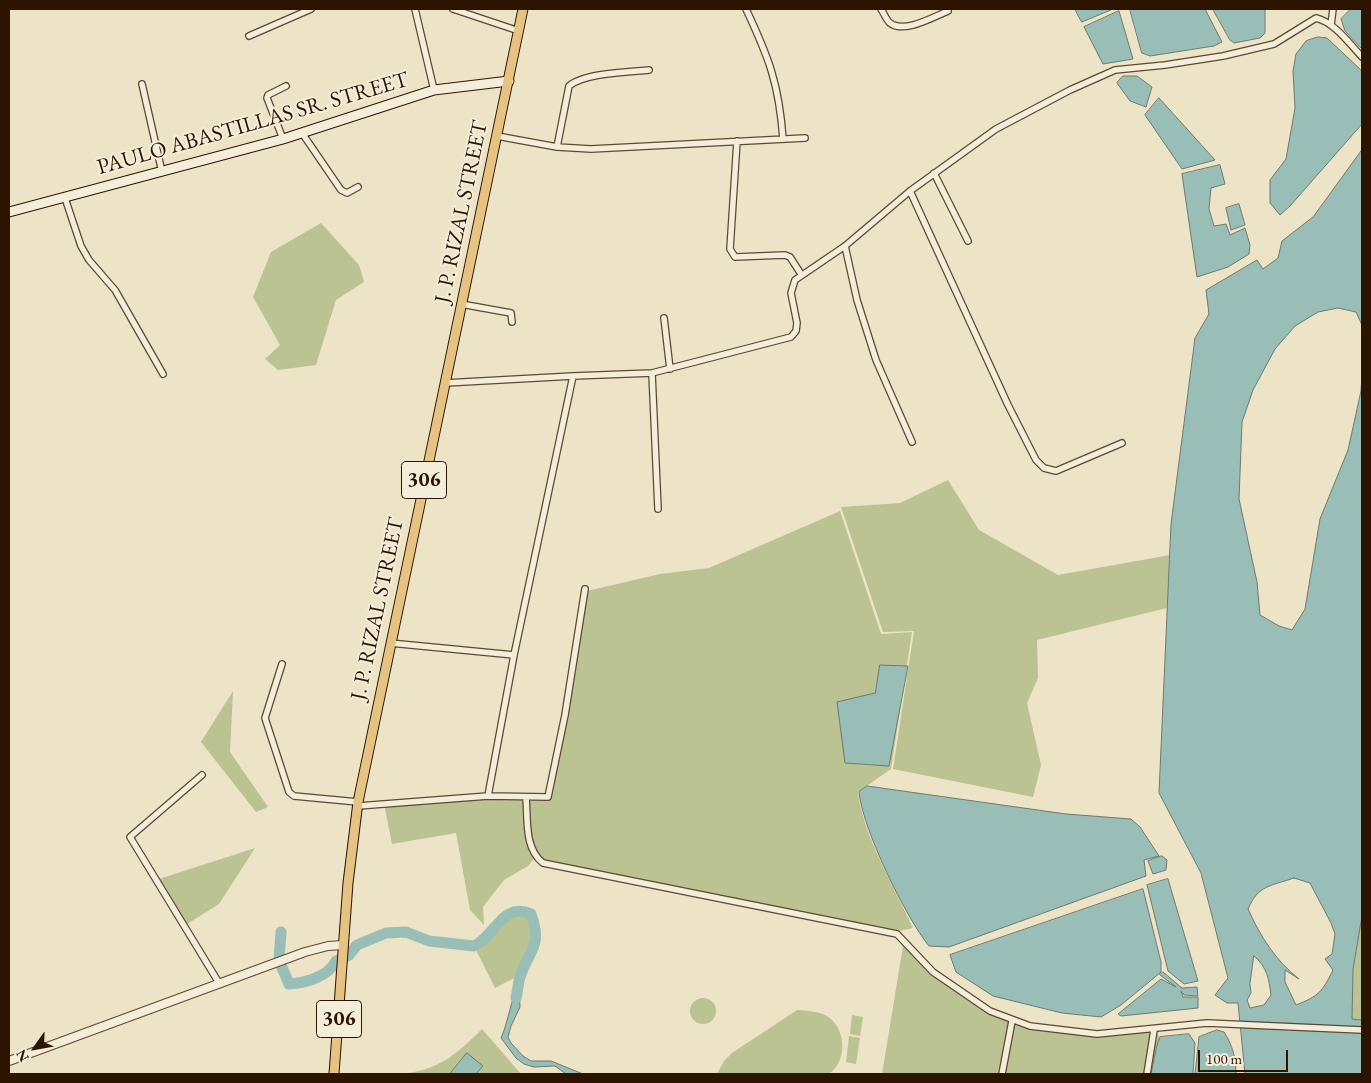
<!DOCTYPE html>
<style>
body{margin:0}
#map{position:relative;width:1371px;height:1083px;overflow:hidden;background:#ede3c6;font-family:"EB Garamond",serif}
canvas{display:block}
.frame{position:absolute;inset:0;border:10px solid #2d1401;pointer-events:none}
.north{position:absolute;left:10px;top:1023px;width:50px;height:50px;-webkit-text-stroke:4px #f3edda;paint-order:stroke;rotate:238deg;font-size:14px;font-weight:700;line-height:20px;text-align:center;color:#2d1401}
.north::after{content:'';display:block;margin:auto;width:18px;height:22px;background:#2d1401;clip-path:polygon(50% 0,100% 100%,50% 72%,0 100%)}
.scale{position:absolute;left:1198px;top:1050px;width:90px;height:22px;box-sizing:border-box;border:2px solid #2d1401;border-top:0;padding-left:6px;font-size:15px;line-height:18px;white-space:nowrap;color:#2d1401;-webkit-text-stroke:4px #f3edda;paint-order:stroke}
</style>
<div id="map">
<canvas width="1371" height="1083"></canvas>
<div class="frame"></div>
<div class="north">N</div>
<div class="scale">100 m</div>
</div>
<script>
const c = document.querySelector('canvas').getContext('2d');
c.lineJoin = 'round';
function fillPath(path, color) { c.fillStyle = color; c.fill(path, 'evenodd'); }
function strokePath(path, color, width, dash) { c.strokeStyle = color; c.lineWidth = width; c.lineCap = dash ? 'butt' : 'round'; c.setLineDash(dash || []); c.stroke(path); }
function drawText(font, color, halo, rows, align = 'center') {
  c.font = font + ' "EB Garamond",serif'; c.lineWidth = 4; c.setLineDash([]); c.textBaseline = 'middle'; c.strokeStyle = halo; c.fillStyle = color; for (const [text, x, y, turn = 0] of rows) {
    c.save(); c.translate(x, y); c.rotate((+turn || 0) * Math.PI / 180); c.textAlign = isNaN(turn) ? turn : align; if (halo) c.strokeText(text, 0, 0); c.fillText(text, 0, 0); c.restore();
  }
}
fillPath(new Path2D(`
 M 321,223 L 359,265 L 364,282 L 336,300 L 316,365 L 278,370 L 265,359 L 280,345 L 253,297 L 271,252 Z
 M 948,480 L 979,530 L 1058,575 L 1170,555 L 1167,608 L 1037,640 L 1038,678 L 1027,703 L 1041,765 L 1033,797 L 893,769 L 914,631 L 883,632 L 841,507 L 900,503 Z
 M 840,511 L 881,634 L 912,632 L 891,769 L 858,792 C 861,830 896,891 913,928 L 895,932 L 546,862 C 527,847 531,820 529,798 L 551,796 L 587,591 L 660,574 L 709,568 Z
 M 233,691 L 230,752 L 268,807 L 256,812 L 201,742 Z
 M 488,796 L 526,798 L 530,847 L 535,857 L 528,866 L 504,880 L 483,907 L 484,925 L 470,910 L 456,833 L 392,844 L 384,804 Z
 M 255,848 L 219,904 L 184,926 L 156,880 Z
 M 522,910 L 531,914 L 534,924 L 535,948 L 520,975 L 495,988 L 474,946 C 494,937 498,912 522,910 Z
 M 1362,915 L 1362,1020 L 1351,1019 L 1353,969 Z
 M 904,940 L 933,972 L 990,1011 L 1012,1021 L 1096,1034 L 1154,1030 L 1160,1037 L 1157,1045 L 1151,1074 L 882,1074 Z
 M690 1011a13 13 0 1 1 26 0a13 13 0 1 1-26 0Z
 M 797,1010 C 809,1011 822,1011 831,1019 C 847,1034 846,1062 829,1074 L 717,1074 L 724,1061 L 732,1053 Z
 M 852,1015 L 863,1017 L 860,1036 L 850,1034 Z
 M 482,1029 L 521,1074 L 399,1074 C 438,1071 456,1055 482,1029 Z
 M 849,1036 L 860,1038 L 856,1064 L 846,1062 Z`), '#bcc392');
const water = new Path2D(`
 M 1075,9 L 1113,9 L 1082,22 Z
 M 1130,9 L 1205,9 L 1222,42 L 1214,46 L 1150,56 L 1142,53 Z
 M 1213,9 L 1265,9 L 1265,33 L 1260,38 L 1234,43 L 1230,40 Z
 M 1351,9 L 1362,9 L 1362,49 L 1345,31 L 1341,19 Z
 M 1119,11 L 1133,59 L 1103,64 L 1084,27 Z
 M 1318,37 L 1327,38 L 1362,71 L 1362,124 L 1290,206 L 1280,215 L 1270,203 L 1270,180 L 1286,159 L 1295,108 L 1293,71 L 1296,54 L 1306,41 Z
 M 1123,76 L 1137,76 L 1152,87 L 1146,107 L 1130,101 L 1117,83 Z
 M 1159,98 L 1215,160 L 1182,169 L 1145,115 Z
 M 1362,150 L 1362,325 L 1356,312 L 1338,308 L 1318,312 L 1295,326 L 1275,349 L 1253,390 L 1242,422 L 1239,499 L 1257,582 L 1260,615 L 1279,626 L 1292,630 L 1305,609 L 1320,519 L 1348,450 L 1361,391 L 1362,374 L 1362,916 L 1353,969 L 1352,1019 L 1362,1020 L 1362,1074 L 1245,1074 L 1238,1003 L 1227,1003 L 1215,995 L 1228,978 L 1201,873 L 1159,793 L 1171,524 L 1195,338 L 1209,314 L 1206,290 L 1257,260 L 1263,269 L 1278,258 L 1282,241 L 1313,217 ZM 1294,878 L 1310,883 L 1331,923 L 1335,934 L 1332,954 L 1325,959 L 1333,970 C 1322,992 1319,996 1296,1005 L 1285,982 L 1285,970 L 1299,979 C 1276,961 1260,936 1248,909 C 1258,885 1271,886 1294,878 ZM 1254,956 C 1267,967 1269,979 1271,995 L 1264,1005 L 1250,1008 L 1247,1000 L 1251,993 L 1250,984 Z
 M 1220,165 L 1225,184 L 1211,188 L 1209,209 L 1214,226 L 1226,224 L 1230,235 L 1245,228 L 1250,245 L 1249,254 L 1228,267 L 1197,277 L 1182,174 Z
 M 1239,204 L 1245,225 L 1231,230 L 1226,208 Z
 M 880,665 L 908,666 L 889,766 L 845,763 L 837,702 L 875,693 Z
 M 867,786 L 1066,814 L 1131,819 L 1140,827 L 1159,856 L 1144,860 L 1146,876 L 949,947 L 929,946 C 906,918 862,828 859,792 Z
 M 1162,856 L 1167,860 L 1166,870 L 1153,874 L 1148,861 Z
 M 1168,879 L 1198,981 L 1184,984 L 1168,971 L 1147,885 Z
 M 1143,889 L 1161,962 L 1161,972 L 1121,1005 L 1101,1017 L 1062,1013 L 993,996 L 956,972 L 950,955 Z
 M 1163,972 L 1182,988 L 1197,987 L 1198,996 L 1184,995 L 1181,991 L 1183,997 L 1198,997 L 1198,1008 L 1121,1016 L 1118,1014 L 1161,979 L 1176,987 L 1160,975 Z
 M 519,984 L 520,1007 L 511,1026 L 508,1037 L 511,1043 L 523,1056 L 531,1061 L 551,1061 L 583,1074 L 566,1074 L 555,1066 L 534,1067 L 524,1064 L 516,1058 L 501,1038 C 509,1020 510,1001 519,984 Z
 M 1217,1030 L 1224,1032 C 1233,1046 1236,1059 1236,1074 L 1195,1074 L 1199,1037 Z
 M 1189,1034 L 1195,1043 L 1193,1074 L 1151,1074 L 1157,1045 L 1160,1037 Z
 M 467,1053 L 483,1066 L 476,1074 L 450,1074 Z`);
fillPath(water, '#99beb7');
strokePath(water, '#6e7a6e', 1);
strokePath(new Path2D(`
 M 279,959 L 281,932
 M 281,965 L 289,984 C 305,983 328,977 336,961 L 349,955 L 357,945 L 386,933 L 406,932 L 429,941 L 474,946 C 496,936 502,901 531,914 C 542,945 531,948 521,974 C 518,981 518,990 516,998`), '#99beb7', 11);
const minor = new Path2D(`
 M 415,9 L 434,90
 M 453,9 L 519,31
 M 746,9 C 769,58 779,84 783,139
 M 881,9 C 884,13 886,20 890,23 C 904,34 933,17 948,11
 M 1331,25 L 1333,9
 M 249,36 L 311,9
 M 142,84 L 162,172
 M 302,133 L 341,190 L 347,193 L 358,187
 M 497,136 L 557,147 L 591,149 L 805,138
 M 283,139 L 267,98 L 268,95 L 286,86
 M 737,141 L 730,249 L 735,257 L 785,255 L 790,257 L 801,274
 M 557,147 L 569,86 C 584,73 628,72 649,70
 M 934,173 L 968,241
 M 910,191 L 1008,405 L 1036,460 L 1044,468 L 1056,471 L 1122,443
 M 65,198 L 81,246 L 89,260 L 115,290 L 163,374
 M 845,246 L 857,300 L 876,360 L 912,442
 M 461,304 L 511,313 L 512,322
 M 664,318 L 670,369
 M 652,373 L 658,509
 M 573,376 L 652,373 L 791,337 L 796,331 L 797,323 L 791,293 L 795,280 L 845,246 L 910,191 L 996,129 L 1070,90 L 1115,70 L 1165,65 L 1223,56 L 1274,44 L 1316,18 C 1334,22 1349,43 1362,57
 M 445,383 L 573,376 L 514,655 L 488,796
 M 390,643 L 514,655
 M 282,664 L 265,718 L 289,792 L 294,796 L 358,802
 M 202,775 L 130,837 L 219,983
 M 526,798 C 528,820 524,848 543,863 L 897,934 L 933,972 L 990,1011 L 1030,1026 L 1097,1034 L 1207,1023 L 1362,1030
 M 358,806 L 488,796 L 548,797 L 565,715 L 585,589
 M 1002,1074 L 1012,1021
 M 1147,1074 L 1154,1030`);
const tertiary = new Path2D(`
 M 9,1061 L 305,952 L 328,946 L 343,945`);
const secondary = new Path2D(`
 M 9,212 L 283,139 L 434,90 L 509,81`);
const primary = new Path2D(`
 M 334,1074 L 348,883 L 358,802 L 523,9`);
strokePath(minor, '#5d4832', 8);
strokePath(tertiary, '#5d4832', 10);
strokePath(secondary, '#2d1401', 11);
strokePath(primary, '#2d1401', 11);
strokePath(minor, '#f3edda', 5.5);
strokePath(tertiary, '#f3edda', 8);
strokePath(secondary, '#f3edda', 9);
strokePath(primary, '#e6c283', 9);
for (const [x, y, w] of [
 [424,480,45],
 [339,1019,45]
]) { const box = new Path2D(); box.roundRect(x - w / 2, y - 18.5, w, 37, 4); c.fillStyle = '#f3edda'; c.fill(box); strokePath(box, '#2d1401', 1); }
drawText('bold 21px', '#2d1401', null, [
 ["306",424,480],
 ["306",339,1019]
]);
drawText('22px', '#2d1401', '#f3edda', [
 ["PAULO ABASTILLAS SR. STREET",253,124,-16],
 ["J. P. RIZAL STREET",462,212,-78],
 ["J. P. RIZAL STREET",378,609,-78]
]);
</script>
